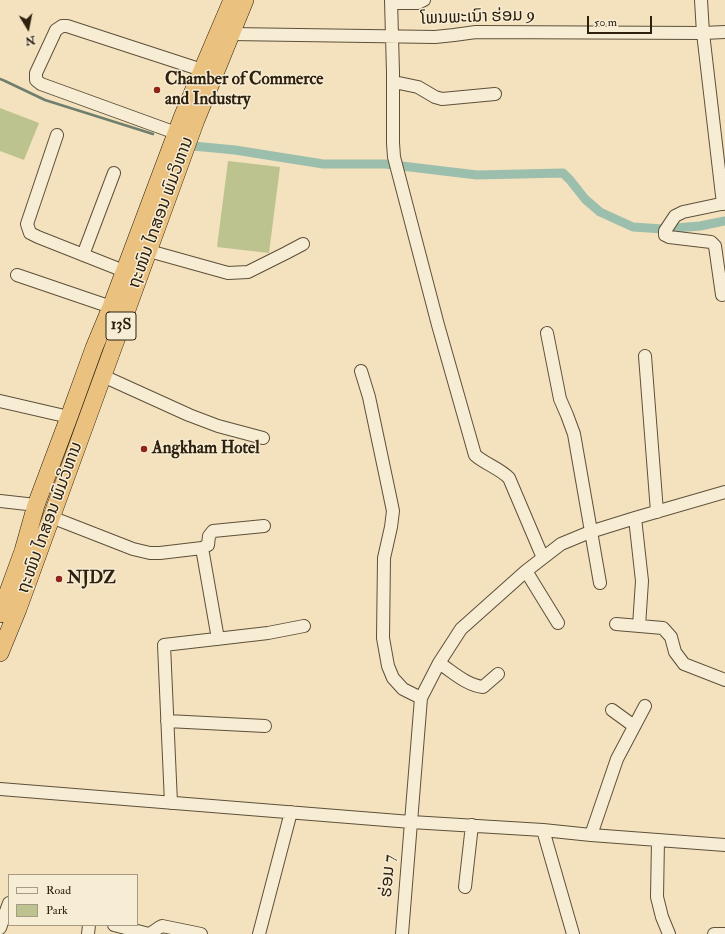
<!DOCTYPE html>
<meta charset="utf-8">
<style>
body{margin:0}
#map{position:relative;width:725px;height:934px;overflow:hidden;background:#f3e2bd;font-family:"IM FELL Double Pica",serif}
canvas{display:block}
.legend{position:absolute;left:8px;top:874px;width:130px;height:52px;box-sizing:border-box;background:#f7ecd4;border:1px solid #a69a85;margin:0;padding:5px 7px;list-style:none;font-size:12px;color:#2d200e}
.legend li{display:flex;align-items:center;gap:8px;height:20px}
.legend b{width:20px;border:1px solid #a69a85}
.north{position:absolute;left:8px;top:8px;width:40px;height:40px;-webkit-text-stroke:3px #f7ecd4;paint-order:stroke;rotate:170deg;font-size:11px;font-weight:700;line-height:16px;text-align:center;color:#2d200e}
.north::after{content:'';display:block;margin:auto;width:14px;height:18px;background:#2d200e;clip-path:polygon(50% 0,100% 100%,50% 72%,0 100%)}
.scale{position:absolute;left:587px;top:16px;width:65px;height:18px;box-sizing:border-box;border:2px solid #2d200e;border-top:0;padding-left:5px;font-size:12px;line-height:14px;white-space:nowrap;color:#2d200e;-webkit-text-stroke:3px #f7ecd4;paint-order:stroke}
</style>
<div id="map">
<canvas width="725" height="934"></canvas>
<ul class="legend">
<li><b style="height:5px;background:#f7ecd4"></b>Road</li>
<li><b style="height:11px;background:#bdc38f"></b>Park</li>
</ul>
<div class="north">N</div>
<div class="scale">50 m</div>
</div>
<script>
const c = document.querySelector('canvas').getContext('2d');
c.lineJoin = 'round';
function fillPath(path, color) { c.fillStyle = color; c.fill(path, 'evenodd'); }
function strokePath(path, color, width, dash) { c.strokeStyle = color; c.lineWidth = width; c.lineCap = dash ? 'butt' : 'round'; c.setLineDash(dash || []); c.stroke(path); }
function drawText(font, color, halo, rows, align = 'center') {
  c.font = font + ' "IM FELL Double Pica","Noto Sans Lao",serif'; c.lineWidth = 3; c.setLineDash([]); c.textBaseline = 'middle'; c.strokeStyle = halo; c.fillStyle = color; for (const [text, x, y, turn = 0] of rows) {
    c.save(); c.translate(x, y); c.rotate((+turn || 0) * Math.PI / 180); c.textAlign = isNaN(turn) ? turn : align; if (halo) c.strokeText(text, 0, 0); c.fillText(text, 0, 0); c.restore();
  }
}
fillPath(new Path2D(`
 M 0,108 L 39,123 L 24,160 L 0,151 Z
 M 228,161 L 280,167 L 269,253 L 217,247 Z`), '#bdc38f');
strokePath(new Path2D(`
 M 0,79 L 5,81 L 45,100 L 153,134`), '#707f6d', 2.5);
strokePath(new Path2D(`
 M 193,146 L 235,150 L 323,164 L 385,164 L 477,175 L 563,173 L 570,180 L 585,199 L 600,212 L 633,227 L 663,229 L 700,226 L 725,221`), '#9cbead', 9);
const minor = new Path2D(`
 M 391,0 L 393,72 L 393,143 L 394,157 L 438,325 L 475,455 C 485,464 499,468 509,478 L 543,558
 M 701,0 L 703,33 L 723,204
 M 391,3 L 418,3 L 424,0
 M 231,34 L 435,37 L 454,35 L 476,32 L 703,33 L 725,32
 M 394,82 L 418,87 L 435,97 L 442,99 L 495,94
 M 176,133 L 41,84 L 36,80 L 36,73 L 56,30 L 62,26 L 67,26 L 202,70
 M 57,135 L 27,224 L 30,233 L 38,237 L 124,271
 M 149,251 L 228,273 L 248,272 L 286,253 L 303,244
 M 83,255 L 114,173
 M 17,275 L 111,307
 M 722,295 L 715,246 L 711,242 L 669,237 L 665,235 L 665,231 L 675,216 L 683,212 L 725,203
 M 547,333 L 560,399 L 567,415 L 574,434 L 600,583
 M 645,356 L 657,512
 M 361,371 L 369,397 L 388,487 L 393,511 L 391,527 L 384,558 L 383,638 L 388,666 L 393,678 L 403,689 L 421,698
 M 103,376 L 189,415 L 218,426 L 263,438
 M 0,401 L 69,417
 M 0,501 L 36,505
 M 51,517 L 133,549 L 150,553 L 160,553 L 202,548 L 208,545 L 209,536 L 213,531 L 264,526
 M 635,518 L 642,581 L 639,626
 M 202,548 L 218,639
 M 526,571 L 558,623
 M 616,624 L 663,628 L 671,637 L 675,652 L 684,664 L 725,680
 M 439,663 C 453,672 466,685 483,687 L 498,674
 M 612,710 L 634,726
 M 167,721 L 265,726
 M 0,789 L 411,822 L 543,830 L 591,835 L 725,845
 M 171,803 L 164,645 L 268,633 L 304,626
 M 543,830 L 573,934
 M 591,835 L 617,759 L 645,706
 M 658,840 L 657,897 L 662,917 L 669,934
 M 465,887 L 472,825
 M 114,925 L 149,934 C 154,932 157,928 162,926 L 201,934
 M 0,928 L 9,903
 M 88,934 L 89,925
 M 259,934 L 291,812
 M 402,934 L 421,698 L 439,663 L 461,629 L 526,571 L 561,544 L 590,532 L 635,518 L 725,492
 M 714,934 L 725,934`);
const highway = new Path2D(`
 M 0,614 L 23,551 L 36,505 L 69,417 L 94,348 L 111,307 L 183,115 L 232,0
 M 0,653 L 18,609 L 196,120 L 245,0`);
strokePath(minor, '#5e503a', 14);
strokePath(highway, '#2d200e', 18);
strokePath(minor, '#f7ecd4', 12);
strokePath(highway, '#eac17e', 17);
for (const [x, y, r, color] of [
 [157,90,4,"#8f2418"],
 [144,449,4,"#8f2418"],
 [59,579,4,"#8f2418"]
]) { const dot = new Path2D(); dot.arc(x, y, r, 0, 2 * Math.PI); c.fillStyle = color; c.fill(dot); strokePath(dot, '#f7ecd4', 1.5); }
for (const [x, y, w] of [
 [121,326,30]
]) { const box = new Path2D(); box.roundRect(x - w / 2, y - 14, w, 28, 3); c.fillStyle = '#f7ecd4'; c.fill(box); strokePath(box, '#2d200e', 1); }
drawText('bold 16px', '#2d200e', null, [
 ["13S",121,326]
]);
drawText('17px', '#2d200e', '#f7ecd4', [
 ["ໂພນພະເນົາ ຮ່ອມ 9",478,18,-2],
 ["ຖະໜົນ ໄກສອນ ພົມວິຫານ",162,213,-70],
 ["ຖະໜົນ ໄກສອນ ພົມວິຫານ",51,518,-70],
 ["ຮ່ອມ 7",389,876,-85]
]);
drawText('bold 17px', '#2d200e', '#f7ecd4', [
 ["Chamber of Commerce",165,80],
 ["and Industry",165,100],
 ["Angkham Hotel",152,449],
 ["NJDZ",67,579]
], 'left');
</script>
